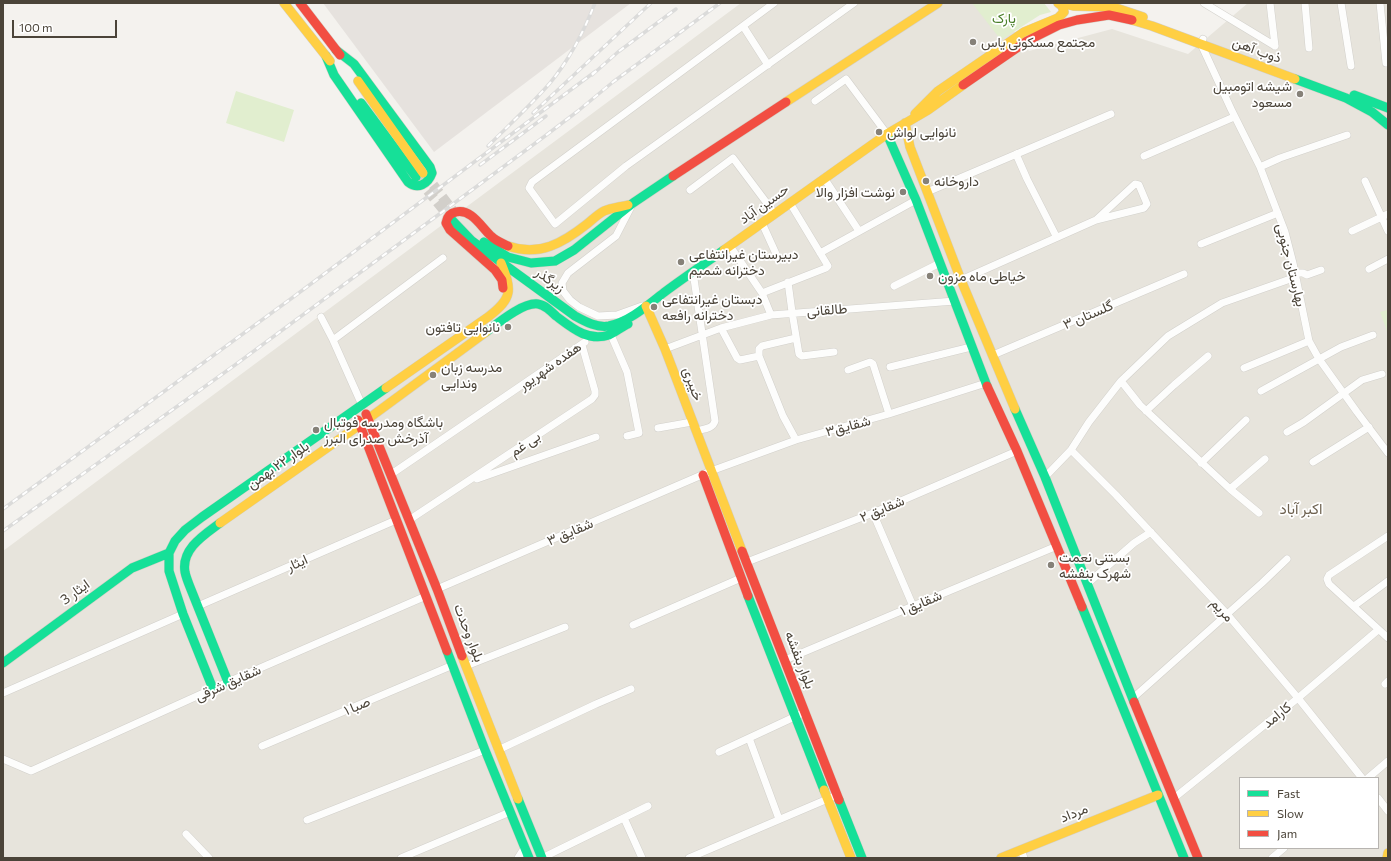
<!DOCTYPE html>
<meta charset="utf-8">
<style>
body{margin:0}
#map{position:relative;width:1391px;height:861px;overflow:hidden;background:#f4f2ee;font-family:Commissioner,sans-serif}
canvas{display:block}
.frame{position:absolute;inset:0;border:4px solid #4b4439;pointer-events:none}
.legend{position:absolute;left:1239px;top:777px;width:140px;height:72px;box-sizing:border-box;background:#fff;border:1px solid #b7b4b0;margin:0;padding:5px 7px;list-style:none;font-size:12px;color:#4b4439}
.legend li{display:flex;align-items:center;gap:8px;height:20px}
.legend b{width:20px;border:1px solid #b7b4b0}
.scale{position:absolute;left:12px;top:20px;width:105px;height:18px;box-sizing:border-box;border:2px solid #4b4439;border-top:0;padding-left:5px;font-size:12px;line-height:14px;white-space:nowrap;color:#4b4439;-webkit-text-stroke:3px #fff;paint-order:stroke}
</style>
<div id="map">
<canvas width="1391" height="861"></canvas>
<div class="frame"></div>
<ul class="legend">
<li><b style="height:5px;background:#16e098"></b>Fast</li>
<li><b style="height:5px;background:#ffcf43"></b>Slow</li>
<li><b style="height:5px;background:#f24e42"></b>Jam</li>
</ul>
<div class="scale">100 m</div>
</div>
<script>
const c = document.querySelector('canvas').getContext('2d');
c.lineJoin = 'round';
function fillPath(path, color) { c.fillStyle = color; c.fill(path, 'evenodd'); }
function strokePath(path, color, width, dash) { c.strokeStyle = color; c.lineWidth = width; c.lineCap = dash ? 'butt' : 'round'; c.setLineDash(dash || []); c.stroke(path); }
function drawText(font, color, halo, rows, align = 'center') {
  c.font = font + ' Commissioner,Vazirmatn,sans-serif'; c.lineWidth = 3.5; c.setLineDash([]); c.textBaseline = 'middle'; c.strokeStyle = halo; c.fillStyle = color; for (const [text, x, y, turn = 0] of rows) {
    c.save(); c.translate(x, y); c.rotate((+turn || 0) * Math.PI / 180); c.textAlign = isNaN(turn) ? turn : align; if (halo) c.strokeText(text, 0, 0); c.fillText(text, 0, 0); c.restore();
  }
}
fillPath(new Path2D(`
 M 741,3 L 993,3 L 1029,51 L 1112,29 L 1188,54 L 1248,3 L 1388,3 L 1388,858 L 3,858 L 3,551 ZM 1240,778 L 1378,778 L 1378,848 L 1240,848 Z`), '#e7e4dc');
fillPath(new Path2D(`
 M 323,3 L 631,3 L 434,152 Z`), '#e6e2de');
fillPath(new Path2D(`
 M 972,3 L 1044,3 L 1051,12 L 1040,15 L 1001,40 Z
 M 236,91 L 294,110 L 284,142 L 226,123 Z
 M 1387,310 L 1388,311 L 1388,334 L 1380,312 Z`), '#e1eecf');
strokePath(new Path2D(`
 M 424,173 L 457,216
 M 418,179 L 452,220`), '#d2cfca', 10, [10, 5]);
const street = new Path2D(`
 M 774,3 L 532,182 L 529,188 L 555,224 L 626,166 L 854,3
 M 1204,3 L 1275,46
 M 1270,3 L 1275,46
 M 1305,3 L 1309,48
 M 1341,3 L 1351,66
 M 1380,3 L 1386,63
 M 743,26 L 768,65
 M 1203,39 L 1201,44 L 1231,109 L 1260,167 L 1285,232 L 1293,263 L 1309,341 L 1319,359 L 1357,412 L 1388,453
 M 815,101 L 846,79 L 887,134
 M 1016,154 L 1027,179 L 1056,236
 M 1144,156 L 1234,117
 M 1260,167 L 1280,158 L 1347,135
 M 824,178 L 859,231
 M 1365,181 L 1388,231
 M 690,190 L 733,158 L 775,214
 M 927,192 L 1111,114
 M 632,205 L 616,236 L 568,273 L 562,283 L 563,291 L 570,300 L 579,307 L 598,316 L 617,315 L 642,306
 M 762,223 L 777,256
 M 1352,231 L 1388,214
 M 1201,244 L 1278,213
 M 730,246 L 762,293 L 771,315
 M 820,253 L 916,200
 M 1369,269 L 1388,259
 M 693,272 L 715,421 C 713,429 703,429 696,431
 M 1295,273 L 1303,273 L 1307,275 L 1321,270
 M 961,280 L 1096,220 L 1144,208 L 1147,204 L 1139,185 L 1135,184 L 1096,220
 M 788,282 L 792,312 L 799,354 L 802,356 L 834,352
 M 894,286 L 940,263
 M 762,293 L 826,268 L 828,266 L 790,203
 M 321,317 L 333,340 L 362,405
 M 721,328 L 737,358 L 740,360 L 759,356 L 759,349 L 762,346 L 796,338
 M 611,335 L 627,372 L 639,433 L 627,436
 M 333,340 L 443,258
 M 665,349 L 721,328 L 771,315 L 955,301
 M 993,355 L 1184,274
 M 759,356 L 783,416 L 796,440
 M 890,367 L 971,347
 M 1244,368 L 1309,341
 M 848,370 L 870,362 L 873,364 L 889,414
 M 1121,381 L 1140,405 L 1230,489 L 1259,513
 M 1261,391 L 1341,347 L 1373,335
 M 1146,411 L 1174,385 L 1208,356
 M 658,428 L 692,422
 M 1287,432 L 1304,422 L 1362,380 L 1382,374
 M 1071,450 L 1116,495 L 1227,614 L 1298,698 L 1362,778
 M 1313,462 L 1369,427
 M 1201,463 L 1246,420
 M 390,475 L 585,342
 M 1045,477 L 1071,450 L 1089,422 L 1121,381 L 1168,336 L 1222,303 L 1296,277
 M 477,479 L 596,437
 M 1230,489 L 1265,459
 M 873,513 L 913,606
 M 409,520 L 592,399 L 595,395 L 595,391 L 582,345
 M 1388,536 L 1329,575 L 1327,579 L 1329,584 L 1388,638
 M 747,562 L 873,513 L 1017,451
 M 1087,584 L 1134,543 L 1151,532
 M 437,589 L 711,471 L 796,440 L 889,414 L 986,383
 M 198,606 L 396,520
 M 1354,606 L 1388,581
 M 633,625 L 741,578
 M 785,660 L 913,606 L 1057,546
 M 466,666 L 565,627
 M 1385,684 L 1388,681
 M 3,693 L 183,614
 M 1133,698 L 1262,583 L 1287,559
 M 749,738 L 779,819
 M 262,746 L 453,665
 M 498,750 L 596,704 L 631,689
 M 719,752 L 805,712
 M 3,759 L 31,771 L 228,682 L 426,596
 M 1368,778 L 1388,761
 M 1174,798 L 1298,698 L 1378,630
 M 1378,798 L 1388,811
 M 624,818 L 642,858
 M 307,820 L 485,750
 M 186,834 L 209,858
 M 1021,850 L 1024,858
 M 401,858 L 510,812
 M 518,858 L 525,847
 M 542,858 L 648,806
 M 689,858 L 837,795
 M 1272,858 L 1284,848`);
const fast = new Path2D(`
 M 326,56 L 334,75 L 408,182 C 418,190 428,184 432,173 L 430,167 L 354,64 L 336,50
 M 1295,79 L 1346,98 L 1372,112 L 1388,125
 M 1354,95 L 1388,108
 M 361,103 L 416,177
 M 887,134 L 916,200 L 987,386
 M 452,220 L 472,241 L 575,316 C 586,322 597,328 609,326 C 631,321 649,304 666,291 C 685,277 704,264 724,250
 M 484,242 L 508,257 L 531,263 L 555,261 L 574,250 L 633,203 L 673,176
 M 486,332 C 498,323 523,302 538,304 C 545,305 551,311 556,316 C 572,328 588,342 609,335 C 615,332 622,327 628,324
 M 1015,409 L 1045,477 L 1134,702
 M 220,523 C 204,535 181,549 185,572 C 186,577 188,582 190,587 L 228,682
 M 748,596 L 824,790
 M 1082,607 L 1184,858
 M 447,651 L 485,750 L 529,858
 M 3,663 L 132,568 L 169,553
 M 213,689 L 183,614 L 169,571 L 169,553 L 175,541 L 185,530 L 202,517 L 386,388
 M 518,799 L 542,858
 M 839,800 L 862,858`);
const slow = new Path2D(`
 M 284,3 L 330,61
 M 1061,3 L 1074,6 L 1113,7 L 1143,17
 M 1132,20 L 1152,26 L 1295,79
 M 358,81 L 423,173
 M 786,102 L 938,3
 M 915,114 L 938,91 L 1024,32 L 1058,18 L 1064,12 L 1062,6 L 1058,3
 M 905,123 L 910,147 L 961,280 L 1015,409
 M 508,246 C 539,257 563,243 587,224 C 592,220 598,214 604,211 C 611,208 620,207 628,205
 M 724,250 L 887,134 L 928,110 L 963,85
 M 646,306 L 665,349 L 742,551
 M 386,388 L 488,317 C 513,298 512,290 501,263
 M 220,523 L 361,424 L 486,332
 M 462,656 L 518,799
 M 824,790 L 851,858
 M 1001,858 L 1158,795
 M 1387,858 L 1388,853`);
const jam = new Path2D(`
 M 300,3 L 340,55
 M 963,85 L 1027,41 L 1059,25 L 1077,20 L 1109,15 L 1132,20
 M 673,176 L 786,102
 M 503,288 L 502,280 L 495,270 L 450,230 L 446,223 C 447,217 450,213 456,212 C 471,208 482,228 491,236 C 496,241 502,243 508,246
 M 987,386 L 1017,451 L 1082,607
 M 366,414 L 437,589 L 462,656
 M 358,420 L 447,651
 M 703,475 L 748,596
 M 742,551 L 839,800
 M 1134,702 L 1198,858`);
strokePath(street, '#d2d0cb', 8);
strokePath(fast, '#d3cfc5', 10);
strokePath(slow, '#d3cfc5', 10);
strokePath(jam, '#d3cfc5', 10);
strokePath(street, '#fdfdfc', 7);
strokePath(fast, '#16e098', 9);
strokePath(slow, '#ffcf43', 9);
strokePath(jam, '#f24e42', 9);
const rail = new Path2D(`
 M 592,75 L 618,52 L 676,9
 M 533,113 L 651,3
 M 488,146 C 509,125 531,105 550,83 C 570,59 584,31 595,3
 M 480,165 L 546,116
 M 3,509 L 292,298 L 596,71
 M 3,531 L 235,365 L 545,136 L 578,111 L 613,82 L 720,3`);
strokePath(rail, '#dbdbda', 3.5);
strokePath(rail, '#fff', 2, [6]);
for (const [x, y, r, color] of [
 [973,42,4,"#868178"],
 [1300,94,4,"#868178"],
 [879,132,4,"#868178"],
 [926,181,4,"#868178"],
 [903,192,4,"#868178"],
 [681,262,4,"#868178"],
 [930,276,4,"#868178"],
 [654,307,4,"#868178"],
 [508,327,4,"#868178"],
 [433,375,4,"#868178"],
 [316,430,4,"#868178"],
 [1051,565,4,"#868178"]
]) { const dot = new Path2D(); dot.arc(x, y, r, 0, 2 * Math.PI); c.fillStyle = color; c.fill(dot); strokePath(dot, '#fff', 1.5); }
drawText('14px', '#4a7f2a', '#fff', [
 ["پارک",1004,18]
]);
drawText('14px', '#4b4439', '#fff', [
 ["مجتمع مسکونی یاس",981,42],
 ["شیشه اتومبیل",1292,86,"right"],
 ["مسعود",1292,102,"right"],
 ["نانوایی لواش",887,132],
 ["داروخانه",934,181],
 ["نوشت افزار والا",895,192,"right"],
 ["دبیرستان غیرانتفاعی",689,254],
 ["دخترانه شمیم",689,270],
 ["خیاطی ماه مزون",938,276],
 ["دبستان غیرانتفاعی",662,299],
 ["دخترانه رافعه",662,315],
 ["نانوایی تافتون",500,327,"right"],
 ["مدرسه زبان",441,367],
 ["وندایی",441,383],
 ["باشگاه ومدرسه فوتبال",324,422],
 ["آذرخش صدرای البرز",324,438],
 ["بستنی نعمت",1059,557],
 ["شهرک بنفشه",1059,573]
], 'left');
drawText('14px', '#4b4439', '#fff', [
 ["ذوب آهن",1257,50,20],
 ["حسین آباد",764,204,-36],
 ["بهارستان جنوبی",1291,265,76],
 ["زیرگذر",550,280,36],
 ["طالقانی",827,310,-4],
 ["گلستان ۳",1088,315,-23],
 ["هفده شهریور",550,366,-35],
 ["خیبری",693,384,70],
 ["شقایق۳",848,426,-15],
 ["بی غم",525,444,-34],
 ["بلوار ۲۲ بهمن",278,465,-35],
 ["شقایق ۲",882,509,-23],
 ["شقایق ۳",570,532,-23],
 ["ایثار",297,563,-24],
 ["ایثار 3",75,592,-36],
 ["شقایق ۱",921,603,-23],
 ["مریم",1222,610,47],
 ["بلوار وحدت",469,633,69],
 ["بلوار بنفشه",800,660,69],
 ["شقایق شرقی",228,683,-24],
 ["صبا ۱",357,706,-23],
 ["کارامد",1277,715,-39],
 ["مرداد",1074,813,-22]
]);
drawText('15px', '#6e6250', '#fff', [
 ["اکبر آباد",1301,509]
]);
</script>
